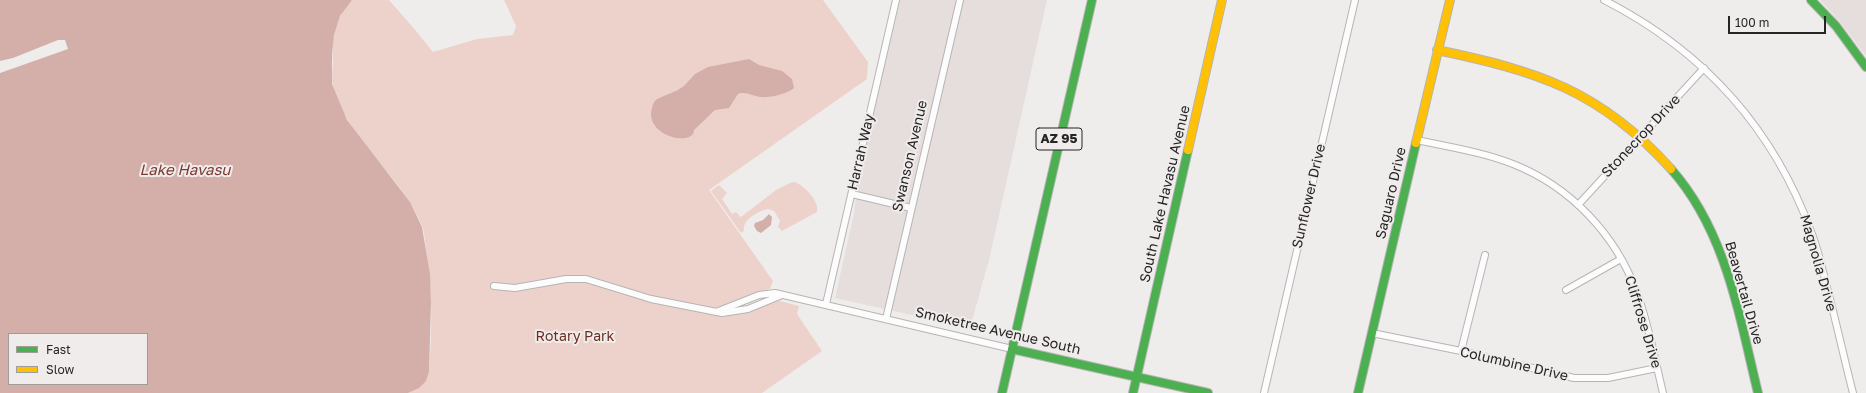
<!DOCTYPE html>
<style>
body{margin:0}
#map{position:relative;width:1866px;height:393px;overflow:hidden;background:#efedec;font-family:"Golos Text",sans-serif}
canvas{display:block}
.legend{position:absolute;left:8px;top:333px;width:140px;height:52px;box-sizing:border-box;background:#f0eceb;border:1px solid #9f9c9c;margin:0;padding:5px 7px;list-style:none;font-size:12px;color:#262525}
.legend li{display:flex;align-items:center;gap:8px;height:20px}
.legend b{width:20px;border:1px solid #9f9c9c}
.scale{position:absolute;left:1728px;top:16px;width:98px;height:18px;box-sizing:border-box;border:2px solid #262525;border-top:0;padding-left:5px;font-size:12px;line-height:14px;white-space:nowrap;color:#262525;-webkit-text-stroke:3px #f0eceb;paint-order:stroke}
</style>
<div id="map">
<canvas width="1866" height="393"></canvas>
<ul class="legend">
<li><b style="height:5px;background:#4caf50"></b>Fast</li>
<li><b style="height:5px;background:#ffc107"></b>Slow</li>
</ul>
<div class="scale">100 m</div>
</div>
<script>
const c = document.querySelector('canvas').getContext('2d');
c.lineJoin = 'round';
function fillPath(path, color) { c.fillStyle = color; c.fill(path, 'evenodd'); }
function strokePath(path, color, width, dash) { c.strokeStyle = color; c.lineWidth = width; c.lineCap = dash ? 'butt' : 'round'; c.setLineDash(dash || []); c.stroke(path); }
function drawText(font, color, halo, rows, align = 'center') {
  c.font = font + ' "Golos Text",sans-serif'; c.lineWidth = 4; c.setLineDash([]); c.textBaseline = 'middle'; c.strokeStyle = halo; c.fillStyle = color; for (const [text, x, y, turn = 0] of rows) {
    c.save(); c.translate(x, y); c.rotate((+turn || 0) * Math.PI / 180); c.textAlign = isNaN(turn) ? turn : align; if (halo) c.strokeText(text, 0, 0); c.fillText(text, 0, 0); c.restore();
  }
}
fillPath(new Path2D(`
 M 900,0 L 1047,0 L 990,256 L 970,328 L 835,298 L 854,213 L 858,180 Z
 M 1820,0 L 1866,0 L 1866,56 L 1840,22 Z`), '#e6dedc');
fillPath(new Path2D(`
 M 352,0 L 389,0 L 417,32 L 433,52 L 477,39 L 513,35 L 516,26 L 504,0 L 823,0 L 868,62 L 867,79 L 709,190 L 773,281 L 770,289 L 720,307 L 710,308 L 652,296 L 599,279 L 586,276 L 565,276 L 566,281 L 585,281 L 651,301 L 683,308 L 726,315 L 749,311 L 776,300 L 799,306 L 797,314 L 822,351 L 762,393 L 408,393 C 419,387 425,384 429,372 C 432,331 433,290 426,250 C 425,243 425,233 422,226 C 401,174 347,141 333,86 C 331,78 333,69 333,62 C 331,40 336,15 352,0 Z
 M 795,182 C 804,186 820,201 817,212 L 782,231 L 778,227 L 780,221 L 774,211 L 768,209 C 759,211 742,219 744,231 L 741,233 L 711,191 L 719,185 L 727,193 L 722,199 L 732,214 L 736,212 L 741,217 L 776,190 L 790,183 Z`), '#edd2cc');
fillPath(new Path2D(`
 M 0,0 L 352,0 L 340,16 L 334,35 L 332,54 L 332,84 L 347,120 L 410,202 L 422,227 L 430,274 L 431,303 L 429,372 L 426,381 L 419,388 L 408,393 L 0,393 L 0,73 L 68,49 L 65,40 L 58,40 L 13,58 L 0,61 ZM 9,334 L 147,334 L 147,384 L 9,384 Z
 M 749,59 L 759,65 L 782,71 L 792,79 L 794,88 C 787,94 770,98 760,97 C 753,96 745,91 738,94 L 729,108 L 715,110 L 694,130 C 694,146 651,138 651,114 C 652,108 652,103 657,99 L 678,90 L 684,86 L 695,74 L 708,67 Z
 M 769,214 L 772,217 L 771,225 L 761,233 L 757,231 L 754,226 L 755,223 L 763,220 Z`), '#d4afa9');
const street = new Path2D(`
 M 1604,0 C 1704,51 1774,129 1812,234 C 1820,255 1824,277 1830,299 C 1838,330 1845,362 1853,393
 M 1417,140 C 1449,147 1483,152 1513,164 C 1571,187 1616,235 1637,293 C 1649,325 1655,360 1663,393
 M 852,194 L 911,208
 M 1578,205 L 1704,68
 M 494,286 L 515,288 L 566,279 L 586,279 L 651,299 L 722,313 L 748,309 L 782,295
 M 1566,290 L 1621,259
 M 826,304 L 896,0
 M 716,312 L 759,295 L 775,293 L 1012,349
 M 886,319 L 960,0
 M 1372,333 L 1461,351 L 1574,378 L 1608,378 L 1657,368
 M 1461,351 L 1485,255
 M 1264,393 L 1355,0`);
const fast = new Path2D(`
 M 1811,0 L 1836,26 L 1866,67
 M 1671,169 C 1726,231 1739,315 1758,393
 M 1012,349 L 1208,393
 M 1002,393 L 1092,0
 M 1133,393 L 1188,150
 M 1358,393 L 1416,143`);
const slow = new Path2D(`
 M 1437,50 C 1537,71 1600,90 1671,169
 M 1416,143 L 1450,0
 M 1188,150 L 1222,0`);
strokePath(street, '#b6b4b4', 8);
strokePath(fast, '#b6b4b4', 10);
strokePath(slow, '#b6b4b4', 10);
strokePath(street, '#fdfcfc', 6);
strokePath(fast, '#4caf50', 8);
strokePath(slow, '#ffc107', 8);
for (const [x, y, w] of [
 [1059,139,46]
]) { const box = new Path2D(); box.roundRect(x - w / 2, y - 11, w, 22, 3); c.fillStyle = '#f0eceb'; c.fill(box); strokePath(box, '#262525', 1); }
drawText('bold 13px', '#262525', null, [
 ["AZ 95",1059,139]
]);
drawText('14px', '#262525', '#f0eceb', [
 ["Stonecrop Drive",1641,136,-47],
 ["Harrah Way",861,152,-77],
 ["Swanson Avenue",910,156,-77],
 ["Saguaro Drive",1391,193,-77],
 ["South Lake Havasu Avenue",1165,194,-77],
 ["Sunflower Drive",1309,196,-77],
 ["Magnolia Drive",1818,263,74],
 ["Beavertail Drive",1744,293,74],
 ["Cliffrose Drive",1643,322,73],
 ["Smoketree Avenue South",998,331,13],
 ["Columbine Drive",1514,364,13]
]);
drawText('14px', '#6d2e24', '#f0eceb', [
 ["Rotary Park",575,337]
]);
drawText('italic 15px', '#7c3a30', '#f0eceb', [
 ["Lake Havasu",185,170]
]);
</script>
